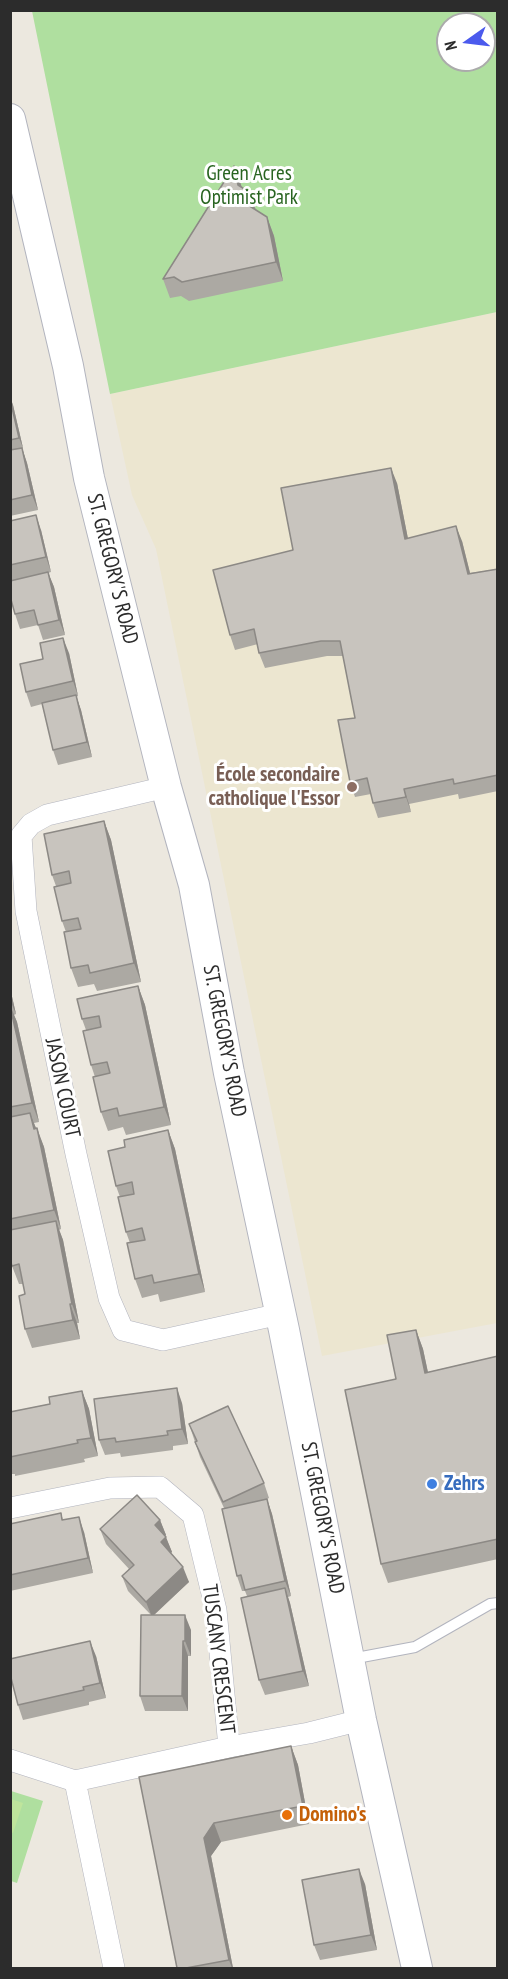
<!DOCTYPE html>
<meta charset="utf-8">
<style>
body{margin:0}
#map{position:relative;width:508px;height:1979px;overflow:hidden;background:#ece8df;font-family:"PT Sans Narrow",sans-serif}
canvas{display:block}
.frame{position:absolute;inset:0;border:12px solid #2c2c2c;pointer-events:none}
.north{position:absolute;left:436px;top:12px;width:60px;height:60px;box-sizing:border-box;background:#fff;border:2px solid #ababab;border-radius:50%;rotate:256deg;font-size:16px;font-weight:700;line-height:24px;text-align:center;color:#2c2c2c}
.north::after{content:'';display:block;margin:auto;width:21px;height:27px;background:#4b5aed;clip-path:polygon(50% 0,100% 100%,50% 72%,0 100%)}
</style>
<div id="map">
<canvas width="508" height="1979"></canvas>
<div class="frame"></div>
<div class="north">N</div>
</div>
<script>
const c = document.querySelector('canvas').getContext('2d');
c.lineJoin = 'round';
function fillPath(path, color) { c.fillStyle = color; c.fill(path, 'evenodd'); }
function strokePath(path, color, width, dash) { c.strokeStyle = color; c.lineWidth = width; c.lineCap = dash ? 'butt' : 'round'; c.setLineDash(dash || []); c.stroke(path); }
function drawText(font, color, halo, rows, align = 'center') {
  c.font = font + ' "PT Sans Narrow",sans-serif'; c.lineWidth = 6; c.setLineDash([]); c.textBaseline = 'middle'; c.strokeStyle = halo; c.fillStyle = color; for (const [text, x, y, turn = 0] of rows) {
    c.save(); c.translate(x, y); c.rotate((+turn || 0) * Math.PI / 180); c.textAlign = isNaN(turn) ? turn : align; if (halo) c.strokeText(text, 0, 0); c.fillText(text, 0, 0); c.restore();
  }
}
fillPath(new Path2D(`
 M 497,312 L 497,1323 L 322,1356 L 156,549 L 132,495 L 110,394 Z`), '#ece6d0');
fillPath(new Path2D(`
 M 32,11 L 497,11 L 497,312 L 110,394 ZM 448,24 L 484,24 L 484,60 L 448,60 Z
 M 11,1791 L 43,1801 L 17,1883 L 11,1881 Z`), '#afdf9f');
fillPath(new Path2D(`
 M 11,1799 L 23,1803 L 13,1833 L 11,1832 Z`), '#bfe59c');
const lane = new Path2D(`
 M 351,1659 L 415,1647 L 490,1604 L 498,1603`);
const street = new Path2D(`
 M 166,787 L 47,815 L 31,824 L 21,836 L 26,911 L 76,1154 L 109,1298 L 123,1330 L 163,1340 L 280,1314
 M 10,1508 L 110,1488 L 160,1487 L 193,1515 L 216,1610 L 229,1747
 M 10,1760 L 75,1781 L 229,1747 L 309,1733 L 361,1720
 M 75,1781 L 114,1968`);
const secondary = new Path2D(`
 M 10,119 L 68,366 L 89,478 L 166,787 L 194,885 L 229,1073 L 284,1330 L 361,1720 L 417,1968`);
strokePath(lane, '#b2b4be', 12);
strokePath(street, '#b2b4be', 22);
strokePath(secondary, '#b2b4be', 32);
strokePath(lane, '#fff', 10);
strokePath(street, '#fff', 21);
strokePath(secondary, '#fff', 30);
fillPath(new Path2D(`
 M 234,166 L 242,187 L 249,192 L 256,210 L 267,217 L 274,236 L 283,281 L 189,301 L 181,296 L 170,298 L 163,279 Z
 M 10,397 L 13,405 L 23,448 L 22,448 L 27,463 L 38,510 L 10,516 Z
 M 397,483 L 408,539 L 462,541 L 470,573 L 498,569 L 498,791 L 459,799 L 458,794 L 409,804 L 411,812 L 378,818 L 373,803 L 371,794 L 355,797 L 350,782 L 355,718 L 343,656 L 327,656 L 265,668 L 259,653 L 258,644 L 235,650 L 230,635 L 293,550 Z
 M 10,521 L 41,530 L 51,572 L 48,573 L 54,587 L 65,635 L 43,640 L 38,625 L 20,629 L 15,614 L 10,596 Z
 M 69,653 L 78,696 L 76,697 L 81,710 L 92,757 L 58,765 L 53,750 L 42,704 L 31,707 L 26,692 Z
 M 104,821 L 111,840 L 141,982 L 97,991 L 94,984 L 78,987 L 71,968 L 66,932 L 62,921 L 56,886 L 52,875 Z
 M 138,986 L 145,1005 L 171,1125 L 126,1135 L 123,1127 L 108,1131 L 101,1112 L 95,1077 L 91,1065 L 86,1030 L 82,1019 Z
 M 10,988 L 16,1014 L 14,1015 L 17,1022 L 39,1122 L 34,1123 L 44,1147 L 61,1229 L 59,1230 L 63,1240 L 79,1323 L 77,1323 L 80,1339 L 32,1348 L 25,1329 L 25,1294 L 23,1284 L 19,1284 L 12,1266 L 10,1259 Z
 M 168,1130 L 175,1149 L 205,1292 L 160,1302 L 158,1294 L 142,1298 L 135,1279 L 130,1243 L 126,1232 L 120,1197 L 116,1186 L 125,1147 Z
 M 416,1330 L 423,1349 L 428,1372 L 498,1356 L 498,1559 L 388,1583 L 381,1564 L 396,1379 Z
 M 82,1391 L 89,1409 L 98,1456 L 84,1459 L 85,1462 L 15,1476 L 15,1474 L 10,1474 L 10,1412 L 50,1404 Z
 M 182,1403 L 188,1444 L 173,1446 L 173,1450 L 121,1457 L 120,1453 L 105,1455 L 99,1440 Z
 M 189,1424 L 264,1483 L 269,1498 L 267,1499 L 272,1514 L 291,1596 L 288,1597 L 290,1603 L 309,1686 L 265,1695 L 259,1680 L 247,1596 L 245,1591 L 242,1591 L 237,1576 L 224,1508 L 200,1457 Z
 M 61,1513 L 63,1520 L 84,1532 L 93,1573 L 10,1591 L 10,1524 Z
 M 160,1520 L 166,1535 L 165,1536 L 172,1552 L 171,1553 L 189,1582 L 153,1615 L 191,1630 L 191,1656 L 188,1656 L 188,1711 L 145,1711 L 140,1696 L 151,1615 L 128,1591 L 122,1576 L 129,1569 L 106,1544 L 100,1529 Z
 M 96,1656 L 106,1698 L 89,1702 L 89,1705 L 23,1720 L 18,1705 Z
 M 291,1746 L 298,1765 L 309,1824 L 221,1842 L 211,1856 L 233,1968 L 177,1968 L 139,1777 Z
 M 365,1884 L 377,1950 L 320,1960 L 314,1945 Z`), '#aca9a3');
fillPath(new Path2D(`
 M 234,166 L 241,185 L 245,204 L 238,185 Z
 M 249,192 L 256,211 L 248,205 Z
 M 267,217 L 274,236 L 283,281 L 276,262 Z
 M 10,397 L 13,405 L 23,448 L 19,438 Z
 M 22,448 L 27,463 L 38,510 L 32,495 Z
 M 391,468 L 397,483 L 411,554 L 405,539 Z
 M 36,515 L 41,530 L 51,572 L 46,557 Z
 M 456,526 L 462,541 L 474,589 L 468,574 Z
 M 48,572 L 54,587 L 65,635 L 59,620 Z
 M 63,638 L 69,653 L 78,696 L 73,681 Z
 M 76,695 L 81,710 L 92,757 L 87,742 Z
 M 404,789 L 409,804 L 411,812 L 406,797 Z
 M 104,821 L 111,840 L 141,982 L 134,963 Z
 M 138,986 L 145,1005 L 171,1125 L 164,1107 Z
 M 10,988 L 16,1014 L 10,1000 Z
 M 10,1005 L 17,1022 L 39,1122 L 32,1103 Z
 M 30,1113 L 37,1131 L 34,1129 Z
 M 37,1128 L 44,1147 L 61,1229 L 54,1210 Z
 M 168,1130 L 175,1149 L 205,1292 L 199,1274 Z
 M 56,1221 L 63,1240 L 79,1323 L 72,1304 Z
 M 70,1304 L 77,1323 L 80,1339 L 73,1320 Z
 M 416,1330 L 423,1349 L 432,1392 L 425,1373 Z
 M 177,1388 L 182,1403 L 188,1444 L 182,1429 Z
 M 82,1391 L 89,1409 L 98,1456 L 91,1438 Z
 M 267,1499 L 272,1514 L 291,1596 L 285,1581 Z
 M 79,1517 L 84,1532 L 93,1573 L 88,1558 Z
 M 160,1520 L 166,1535 L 160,1540 L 155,1525 Z
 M 166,1537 L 172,1552 L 166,1557 L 161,1542 Z
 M 183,1567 L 189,1582 L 152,1617 L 146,1602 Z
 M 285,1588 L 290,1603 L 309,1686 L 303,1671 Z
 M 185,1615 L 191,1630 L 191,1656 L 185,1641 Z
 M 90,1641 L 96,1656 L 106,1698 L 100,1683 Z
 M 183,1641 L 188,1656 L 188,1711 L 182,1696 Z
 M 291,1746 L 298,1765 L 309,1824 L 303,1806 Z
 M 214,1823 L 221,1842 L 211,1856 L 233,1968 L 232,1968 L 229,1960 L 204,1838 Z
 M 359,1869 L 365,1884 L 377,1950 L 371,1935 Z`), '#8c8985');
const building = new Path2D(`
 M 234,166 L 238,185 L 249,192 L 251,200 L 248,205 L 267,217 L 276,262 L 182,282 L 174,277 L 163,279 Z
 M 10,399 L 19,438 L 10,440 Z
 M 22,448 L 32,495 L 10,500 L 10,450 Z
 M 391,468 L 405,539 L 456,526 L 468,574 L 498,569 L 498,775 L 454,784 L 453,779 L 404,789 L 406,797 L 373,803 L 367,778 L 350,782 L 338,720 L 355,718 L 340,641 L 321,641 L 259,653 L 254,629 L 230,635 L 213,570 L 293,550 L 281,488 Z
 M 36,515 L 46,557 L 10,565 L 10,521 Z
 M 48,572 L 59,620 L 38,625 L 34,610 L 15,614 L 10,596 L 10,581 Z
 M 63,638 L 73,681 L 26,692 L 20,664 L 43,659 L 40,643 Z
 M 76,695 L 87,742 L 53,750 L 42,703 Z
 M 104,821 L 134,963 L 90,973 L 88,965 L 71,968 L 64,932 L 81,929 L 78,918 L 62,921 L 54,887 L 71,883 L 69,871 L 52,875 L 44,834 Z
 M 138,986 L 164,1107 L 119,1116 L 117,1108 L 101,1112 L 93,1077 L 110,1073 L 107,1062 L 91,1065 L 83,1031 L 101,1027 L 99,1016 L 82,1019 L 77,999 Z
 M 10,1006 L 32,1103 L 10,1107 Z
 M 30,1113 L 34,1129 L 37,1128 L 54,1210 L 10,1219 L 10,1117 Z
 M 168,1130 L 199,1274 L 154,1283 L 152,1275 L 135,1279 L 127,1243 L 145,1240 L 142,1228 L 126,1232 L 118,1197 L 134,1194 L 132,1182 L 116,1186 L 108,1151 L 125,1147 L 124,1140 Z
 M 56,1221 L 72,1304 L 70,1304 L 73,1320 L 25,1329 L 19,1296 L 25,1294 L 19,1264 L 12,1266 L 10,1259 L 10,1230 Z
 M 416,1330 L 425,1373 L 498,1356 L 498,1539 L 381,1564 L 345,1390 L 396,1379 L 387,1335 Z
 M 177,1388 L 182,1429 L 167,1431 L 168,1435 L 116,1442 L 115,1438 L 99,1440 L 94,1399 Z
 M 82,1391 L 91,1438 L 77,1440 L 78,1443 L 10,1457 L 10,1412 L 50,1404 L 49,1397 Z
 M 228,1406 L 264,1483 L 223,1502 L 195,1442 L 197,1441 L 189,1424 Z
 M 137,1495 L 160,1520 L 155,1525 L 166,1537 L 161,1542 L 183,1567 L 146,1602 L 122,1576 L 134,1565 L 100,1529 Z
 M 267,1499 L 285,1581 L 245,1590 L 241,1575 L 237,1576 L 222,1509 Z
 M 61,1513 L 62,1520 L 79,1517 L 88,1558 L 10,1575 L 10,1524 Z
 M 285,1588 L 303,1671 L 259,1680 L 241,1598 Z
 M 141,1615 L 185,1615 L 185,1641 L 183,1641 L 182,1696 L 140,1696 Z
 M 90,1641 L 100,1683 L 83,1687 L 84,1690 L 18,1705 L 10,1674 L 10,1659 Z
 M 291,1746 L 303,1806 L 214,1823 L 204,1838 L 229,1960 L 186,1968 L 177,1968 L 139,1777 Z
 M 359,1869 L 371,1935 L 314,1945 L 302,1880 Z`);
fillPath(building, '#c8c4be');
strokePath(building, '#8c8985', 1.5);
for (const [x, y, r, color] of [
 [352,787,6,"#8d6e63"],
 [432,1484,6,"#3f7fe0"],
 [287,1815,6,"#e8710a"]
]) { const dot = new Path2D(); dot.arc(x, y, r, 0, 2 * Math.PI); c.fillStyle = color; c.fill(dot); strokePath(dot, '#fff', 2); }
drawText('21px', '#286420', '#fff', [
 ["Green Acres",249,174],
 ["Optimist Park",249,198]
]);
drawText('21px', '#2c2c2c', '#fff', [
 ["ST. GREGORY'S ROAD",112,569,76],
 ["ST. GREGORY'S ROAD",224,1041,79],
 ["JASON COURT",62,1088,78],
 ["ST. GREGORY'S ROAD",322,1518,79],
 ["TUSCANY CRESCENT",218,1659,83]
]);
drawText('bold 21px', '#785e54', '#fff', [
 ["École secondaire",340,775],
 ["catholique l'Essor",340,799]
], 'right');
drawText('bold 21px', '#366cbe', '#fff', [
 ["Zehrs",444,1484]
], 'left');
drawText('bold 21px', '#c56008', '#fff', [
 ["Domino's",299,1815]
], 'left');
</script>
